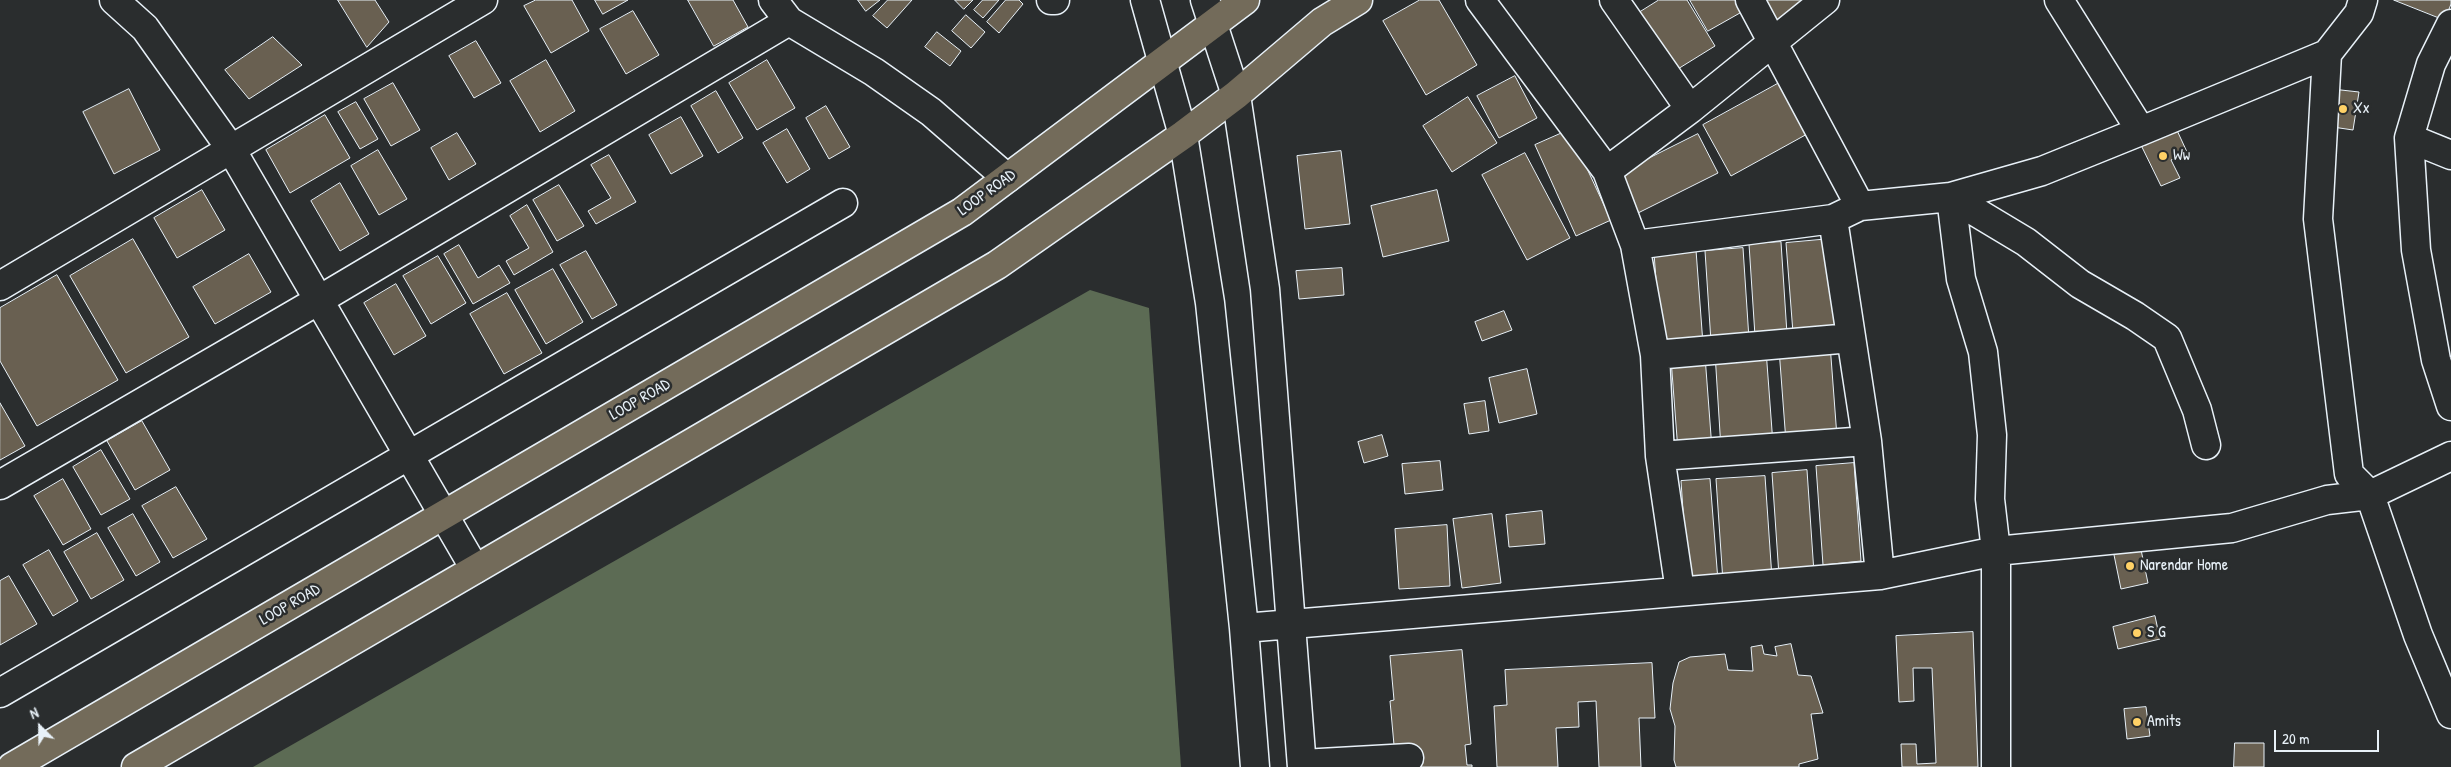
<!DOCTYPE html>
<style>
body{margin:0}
#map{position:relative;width:2451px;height:767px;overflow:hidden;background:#2a2d2e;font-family:"Patrick Hand",sans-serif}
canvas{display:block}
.north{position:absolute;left:15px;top:702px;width:50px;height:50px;-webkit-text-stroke:4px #2a2d2e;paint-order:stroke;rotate:337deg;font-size:14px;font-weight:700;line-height:20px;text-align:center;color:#e8f1f8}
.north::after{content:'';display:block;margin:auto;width:18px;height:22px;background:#e8f1f8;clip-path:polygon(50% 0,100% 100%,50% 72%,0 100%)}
.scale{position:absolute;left:2274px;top:730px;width:105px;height:22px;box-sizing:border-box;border:2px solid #e8f1f8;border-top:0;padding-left:6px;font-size:15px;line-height:18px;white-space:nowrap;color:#e8f1f8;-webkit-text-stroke:4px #2a2d2e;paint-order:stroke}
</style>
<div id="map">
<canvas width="2451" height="767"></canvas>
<div class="north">N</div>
<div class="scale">20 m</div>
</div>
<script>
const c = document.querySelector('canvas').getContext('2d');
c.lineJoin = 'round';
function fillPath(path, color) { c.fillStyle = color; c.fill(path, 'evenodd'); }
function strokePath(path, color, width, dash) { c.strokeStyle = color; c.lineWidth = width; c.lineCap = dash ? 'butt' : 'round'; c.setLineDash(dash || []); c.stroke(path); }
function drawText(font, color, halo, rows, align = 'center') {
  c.font = font + ' "Patrick Hand",sans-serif'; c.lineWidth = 5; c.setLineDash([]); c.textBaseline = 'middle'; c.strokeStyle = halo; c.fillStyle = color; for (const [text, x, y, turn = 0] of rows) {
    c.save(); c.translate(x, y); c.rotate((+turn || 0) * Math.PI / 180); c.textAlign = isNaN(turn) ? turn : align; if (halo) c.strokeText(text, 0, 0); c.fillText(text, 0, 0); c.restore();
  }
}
fillPath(new Path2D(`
 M 1090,290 L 1149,308 L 1181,767 L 253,767 Z`), '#5c6b54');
const building = new Path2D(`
 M 338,0 L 375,0 L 389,22 L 367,47 Z
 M 536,0 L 572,0 L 589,31 L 551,53 L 524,6 Z
 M 595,0 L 628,0 L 603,14 Z
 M 688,0 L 733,0 L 748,27 L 714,46 Z
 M 858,0 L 880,0 L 866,11 Z
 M 888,0 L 912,0 L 887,28 L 873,16 Z
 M 955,0 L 973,0 L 964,9 Z
 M 983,0 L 999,0 L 983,18 L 974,10 Z
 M 1006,0 L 1019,0 L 1023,4 L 999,33 L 987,22 Z
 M 1420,0 L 1439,0 L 1477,65 L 1426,95 L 1383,21 Z
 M 1659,0 L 1687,0 L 1715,46 L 1673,72 L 1637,14 Z
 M 1690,0 L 1742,0 L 1747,9 L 1708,31 Z
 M 1757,0 L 1814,0 L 1771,25 Z
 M 2394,0 L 2451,0 L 2451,4 L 2445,20 Z
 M 633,11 L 659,55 L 626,74 L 600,29 Z
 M 966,15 L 985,32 L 971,48 L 952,31 Z
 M 937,32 L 961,51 L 950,66 L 925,47 Z
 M 273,37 L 302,65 L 249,99 L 225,70 Z
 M 476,41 L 501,83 L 474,98 L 449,56 Z
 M 546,60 L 575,111 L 540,132 L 510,81 Z
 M 767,60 L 795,108 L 757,130 L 729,83 Z
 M 1515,76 L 1537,118 L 1499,138 L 1477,96 Z
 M 1781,82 L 1809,133 L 1731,176 L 1703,125 Z
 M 393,83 L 420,130 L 391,146 L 364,99 Z
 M 129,89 L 160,150 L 114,174 L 83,112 Z
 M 2332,89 L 2359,92 L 2353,130 L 2326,126 Z
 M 716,91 L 743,138 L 718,153 L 691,106 Z
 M 1468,97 L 1497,143 L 1452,172 L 1423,126 Z
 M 356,102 L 378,139 L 360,149 L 338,112 Z
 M 826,106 L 850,147 L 829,159 L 806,118 Z
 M 325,115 L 350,158 L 290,193 L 266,150 Z
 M 681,117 L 703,156 L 671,174 L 649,135 Z
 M 2175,126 L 2187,152 L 2171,160 L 2180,178 L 2161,186 L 2140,143 Z
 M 787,129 L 810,169 L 787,183 L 763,143 Z
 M 1569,130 L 1611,220 L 1576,236 L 1535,145 Z
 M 457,133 L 476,164 L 449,180 L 431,148 Z
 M 1698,134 L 1718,173 L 1638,213 L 1618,174 Z
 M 378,150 L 407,199 L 379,215 L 351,166 Z
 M 1341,151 L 1350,224 L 1305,229 L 1297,156 Z
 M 1525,153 L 1570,238 L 1527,260 L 1482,175 Z
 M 609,155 L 636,202 L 596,224 L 588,211 L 611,198 L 591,165 Z
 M 340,183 L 369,234 L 340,251 L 311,201 Z
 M 559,185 L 584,226 L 557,241 L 533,200 Z
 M 202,190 L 225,230 L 177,258 L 154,218 Z
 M 1437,190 L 1449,241 L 1383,257 L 1371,206 Z
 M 527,205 L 553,252 L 514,275 L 506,261 L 529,248 L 510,216 Z
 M 133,239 L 189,337 L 126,373 L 70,276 Z
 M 1830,239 L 1837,330 L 1793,333 L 1786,243 Z
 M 1781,242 L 1787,334 L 1755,336 L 1749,244 Z
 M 459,245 L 478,278 L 499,265 L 510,283 L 473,304 L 444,254 Z
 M 1743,248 L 1749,339 L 1711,342 L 1705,251 Z
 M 1696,250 L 1703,344 L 1661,348 L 1654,253 Z
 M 586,251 L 617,305 L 592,319 L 560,265 Z
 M 249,254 L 271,292 L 215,324 L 193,287 Z
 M 438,256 L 466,303 L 431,324 L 403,276 Z
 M 1342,268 L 1344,295 L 1299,299 L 1296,271 Z
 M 553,269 L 583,322 L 546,344 L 515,290 Z
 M 57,275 L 118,380 L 37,426 L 0,361 L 0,308 Z
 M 396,284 L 426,336 L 394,355 L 364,303 Z
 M 507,293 L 542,353 L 504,374 L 470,314 Z
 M 1504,311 L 1512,330 L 1482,341 L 1475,322 Z
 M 1830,344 L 1837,437 L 1786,442 L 1779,349 Z
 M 1766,350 L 1773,444 L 1721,449 L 1715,353 Z
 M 1705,356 L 1712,449 L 1678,451 L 1671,359 Z
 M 1527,369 L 1537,414 L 1499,423 L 1489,378 Z
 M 1485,401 L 1489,431 L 1469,434 L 1464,404 Z
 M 0,403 L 25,446 L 0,460 Z
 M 142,421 L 170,470 L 135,490 L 107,441 Z
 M 1382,435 L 1388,456 L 1364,463 L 1358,442 Z
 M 101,450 L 130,499 L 101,515 L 73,467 Z
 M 1440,461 L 1443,490 L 1405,494 L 1402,464 Z
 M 1854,463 L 1861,561 L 1823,565 L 1816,466 Z
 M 1807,470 L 1814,573 L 1779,576 L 1772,473 Z
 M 1765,476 L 1772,578 L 1723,582 L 1716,479 Z
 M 63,479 L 91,529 L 63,545 L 34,496 Z
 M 1710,479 L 1718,581 L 1688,584 L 1681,481 Z
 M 176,487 L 207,539 L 173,558 L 142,506 Z
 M 1542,511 L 1545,544 L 1509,547 L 1506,515 Z
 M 133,514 L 160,562 L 136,576 L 108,528 Z
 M 1492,514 L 1501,583 L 1462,588 L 1453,519 Z
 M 1447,525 L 1450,586 L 1399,589 L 1395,529 Z
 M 97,533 L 124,580 L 91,599 L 64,552 Z
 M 2140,545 L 2148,583 L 2121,589 L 2113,550 Z
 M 49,550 L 78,601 L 53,616 L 23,565 Z
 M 9,576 L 37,624 L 0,645 L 0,581 Z
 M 2155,616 L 2160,639 L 2118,649 L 2113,627 Z
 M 1973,632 L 1978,767 L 1902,767 L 1901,744 L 1916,744 L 1917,764 L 1936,763 L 1932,668 L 1913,668 L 1914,701 L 1899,702 L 1896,636 Z
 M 1791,644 L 1798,675 L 1811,676 L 1823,713 L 1811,714 L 1818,759 L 1799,764 L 1799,767 L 1676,767 L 1674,760 L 1675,726 L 1670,709 L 1673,683 L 1679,662 L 1690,657 L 1725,654 L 1728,670 L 1753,671 L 1751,647 L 1762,645 L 1764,654 L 1777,656 L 1775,647 Z
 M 1462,650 L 1471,744 L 1465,745 L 1467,765 L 1472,765 L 1472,767 L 1396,767 L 1390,701 L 1394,700 L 1390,656 Z
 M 1652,663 L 1655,718 L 1639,718 L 1641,767 L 1599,767 L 1596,701 L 1578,702 L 1579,727 L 1556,728 L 1558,767 L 1497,767 L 1494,706 L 1507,705 L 1505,670 Z
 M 2146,707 L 2150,736 L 2127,739 L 2124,709 Z
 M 2235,743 L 2264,743 L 2264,767 L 2234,767 Z`);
fillPath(building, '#696051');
strokePath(building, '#e8f1f8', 1);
const minor = new Path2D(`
 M 114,0 L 145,28 L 231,149 L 475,569
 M 773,0 L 789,21 L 874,72 L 931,112 L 1007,178
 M 1051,0 L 1055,0
 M 1145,0 L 1183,135 L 1210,303 L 1244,628 L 1255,767
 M 1205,0 L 1236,95 L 1265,289 L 1302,767
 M 1480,0 L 1607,171 L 1635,245 L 1655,355 L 1660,456 L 1680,591
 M 1614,0 L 1690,109
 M 1750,0 L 1860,206
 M 2059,0 L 2141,131
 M 2451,24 L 2431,64 L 2409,138 L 2416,250 L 2436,360 L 2451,406
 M 2327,54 L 2318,219 L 2349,474 L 2370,495 L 2418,635 L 2451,714
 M 2409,138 L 2451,155
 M 1607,171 L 1690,109 L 1825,0
 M 1951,197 L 1961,279 L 1983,352 L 1992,435 L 1990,499 L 1996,551 L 1996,767
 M 1951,197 L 2026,242 L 2080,284 L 2135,316 L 2167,338 L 2197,410 L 2206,445
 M 1833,219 L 1867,441 L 1880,575
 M 1635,245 L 1833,219 L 1860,206 L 1951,197 L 2042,171 L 2141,131 L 2327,54 L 2359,13 L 2363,0
 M 0,286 L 483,0
 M 1655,355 L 1851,338
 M 1660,456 L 1867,441
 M 0,485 L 319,300 L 789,21
 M 1244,628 L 1880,575 L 1996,551 L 2232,528 L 2327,500 L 2370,495 L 2451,456
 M 0,693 L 843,203
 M 1302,764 L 1409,758`);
const major = new Path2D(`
 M 12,767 L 962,212 L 1245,0
 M 136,767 L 997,265 L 1183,135 L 1236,95 L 1322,22 L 1358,0`);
strokePath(minor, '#e8f1f8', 31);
strokePath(major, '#e8f1f8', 31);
strokePath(minor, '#2a2d2e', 28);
strokePath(major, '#736b5a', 28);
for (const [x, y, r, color] of [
 [2343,109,5,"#ffd166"],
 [2163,156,5,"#ffd166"],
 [2130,566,5,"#ffd166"],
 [2137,633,5,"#ffd166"],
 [2137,722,5,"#ffd166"]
]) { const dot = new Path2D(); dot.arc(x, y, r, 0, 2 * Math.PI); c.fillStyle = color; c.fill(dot); strokePath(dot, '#2a2d2e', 2); }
drawText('16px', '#e8f1f8', '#2a2d2e', [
 ["Xx",2353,109],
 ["Ww",2173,156],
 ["Narendar Home",2140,566],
 ["S G",2147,633],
 ["Amits",2147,722]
], 'left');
drawText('16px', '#e8f1f8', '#2a2d2e', [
 ["LOOP ROAD",987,193,-36],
 ["LOOP ROAD",640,400,-30],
 ["LOOP ROAD",290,605,-30]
]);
</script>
